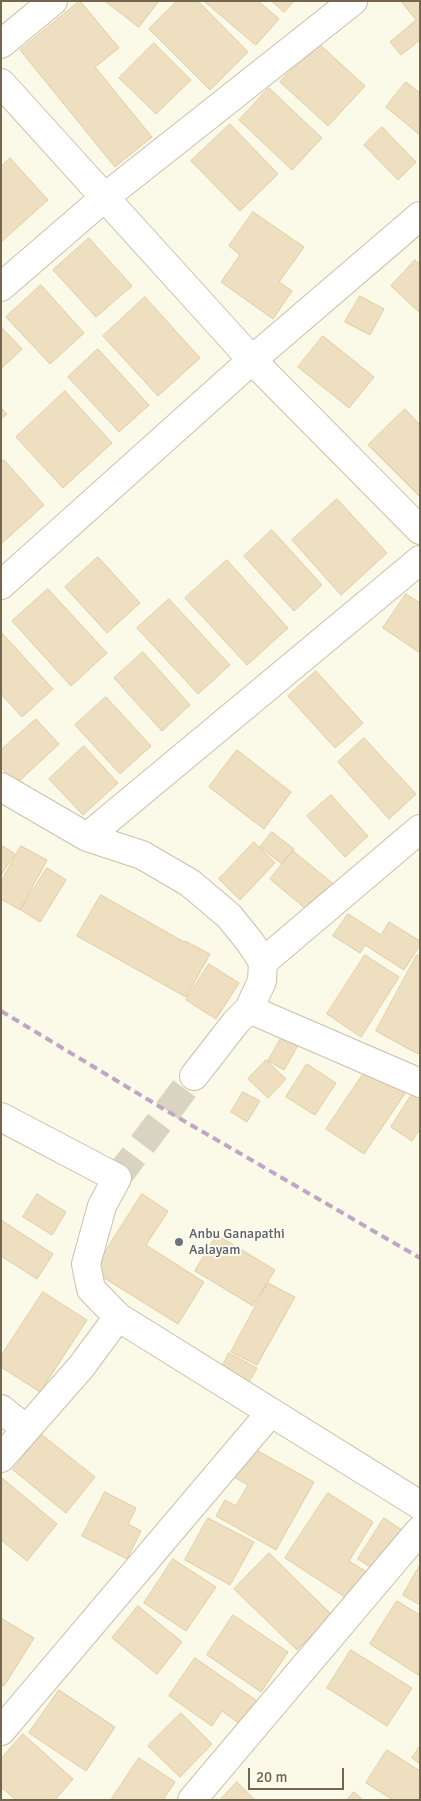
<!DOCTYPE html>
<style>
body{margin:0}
#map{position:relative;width:421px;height:1801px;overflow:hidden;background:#fbf9e8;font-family:Signika,sans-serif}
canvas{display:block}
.frame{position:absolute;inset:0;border:2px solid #74664d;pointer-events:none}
.scale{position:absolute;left:248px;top:1768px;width:96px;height:22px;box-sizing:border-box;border:2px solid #74664d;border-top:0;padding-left:6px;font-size:15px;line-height:18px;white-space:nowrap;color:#74664d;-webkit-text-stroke:4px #fefcee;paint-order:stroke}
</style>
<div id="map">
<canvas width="421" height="1801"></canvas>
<div class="frame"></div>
<div class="scale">20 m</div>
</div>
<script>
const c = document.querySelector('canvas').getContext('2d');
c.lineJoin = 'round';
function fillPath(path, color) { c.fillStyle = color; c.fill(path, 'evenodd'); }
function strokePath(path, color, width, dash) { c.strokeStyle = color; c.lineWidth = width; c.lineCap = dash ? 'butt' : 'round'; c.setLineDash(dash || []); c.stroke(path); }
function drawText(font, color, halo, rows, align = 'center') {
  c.font = font + ' Signika,sans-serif'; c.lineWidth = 4; c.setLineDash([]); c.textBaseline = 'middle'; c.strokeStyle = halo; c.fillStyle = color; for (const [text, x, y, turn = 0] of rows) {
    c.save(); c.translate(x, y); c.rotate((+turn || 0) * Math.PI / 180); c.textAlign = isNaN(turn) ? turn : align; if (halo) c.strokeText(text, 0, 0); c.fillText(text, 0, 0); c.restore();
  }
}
const building = new Path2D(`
 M 80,1 L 119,48 L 95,67 L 152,137 L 115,167 L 20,50 Z
 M 105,1 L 159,1 L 139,27 Z
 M 177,1 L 198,1 L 248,52 L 210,90 L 149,29 Z
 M 204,1 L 258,1 L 279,19 L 256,45 Z
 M 272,1 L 294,1 L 284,12 Z
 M 401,1 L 420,1 L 420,40 L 401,55 L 390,42 L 416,20 Z
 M 317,42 L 365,86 L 328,126 L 280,82 Z
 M 154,43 L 191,80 L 156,114 L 119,78 Z
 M 406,82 L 420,93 L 420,135 L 386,107 Z
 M 269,88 L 322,138 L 292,170 L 239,120 Z
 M 230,124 L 278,174 L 240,211 L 191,161 Z
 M 382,127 L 416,162 L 398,180 L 364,145 Z
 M 10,158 L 48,200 L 1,242 L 1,167 Z
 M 253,212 L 304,247 L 279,282 L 292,291 L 273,319 L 221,282 L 240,255 L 229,246 Z
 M 89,238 L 132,286 L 96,317 L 53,270 Z
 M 415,260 L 420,264 L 420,313 L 391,286 Z
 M 41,285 L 84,333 L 50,364 L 6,317 Z
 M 360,296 L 384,309 L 370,335 L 345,322 Z
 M 145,297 L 200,358 L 158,396 L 103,336 Z
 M 1,327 L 22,349 L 1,369 Z
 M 323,336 L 374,377 L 349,408 L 298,367 Z
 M 98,349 L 149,405 L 119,432 L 68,377 Z
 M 65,391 L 112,443 L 63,488 L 16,437 Z
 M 1,408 L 7,414 L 1,419 Z
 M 405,409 L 420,425 L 420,497 L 368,445 Z
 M 4,460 L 44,505 L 1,544 L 1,462 Z
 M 337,499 L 387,553 L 341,595 L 292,540 Z
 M 272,530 L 322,585 L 294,611 L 244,556 Z
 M 98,557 L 140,603 L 107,633 L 65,587 Z
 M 227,560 L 288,628 L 247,665 L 185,598 Z
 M 48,589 L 107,653 L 71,686 L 12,621 Z
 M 406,594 L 420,603 L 420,653 L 383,628 Z
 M 169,599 L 230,665 L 198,694 L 137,628 Z
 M 1,632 L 53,689 L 22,717 L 1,694 Z
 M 143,652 L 190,705 L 162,731 L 114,678 Z
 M 316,671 L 363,723 L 335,748 L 288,696 Z
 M 106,697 L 151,746 L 120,774 L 75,725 Z
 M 36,719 L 59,744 L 16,784 L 1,767 L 1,750 Z
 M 364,738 L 416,794 L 389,819 L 338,762 Z
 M 84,746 L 118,783 L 83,815 L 49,779 Z
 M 237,750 L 291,792 L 264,829 L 209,787 Z
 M 331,795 L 368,836 L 345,857 L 307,816 Z
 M 272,832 L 294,849 L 282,864 L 260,847 Z
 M 254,842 L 275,863 L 240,900 L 219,879 Z
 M 1,845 L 15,854 L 1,875 Z
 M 21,846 L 47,860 L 20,910 L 1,899 L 1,882 Z
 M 293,851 L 336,886 L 312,914 L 270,879 Z
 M 47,868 L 66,880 L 40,922 L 21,910 Z
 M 101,895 L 184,942 L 185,941 L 210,954 L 186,997 L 77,936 Z
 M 348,914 L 381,935 L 389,922 L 420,941 L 420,945 L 404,970 L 365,945 L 360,953 L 333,936 Z
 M 365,955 L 399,977 L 361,1037 L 327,1014 Z
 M 417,955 L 420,956 L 420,1050 L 418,1054 L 376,1031 Z
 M 209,964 L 239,983 L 216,1019 L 186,1000 Z
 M 284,1033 L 300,1042 L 284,1070 L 268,1061 Z
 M 266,1060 L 286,1079 L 268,1098 L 248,1079 Z
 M 307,1064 L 336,1083 L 315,1115 L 286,1097 Z
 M 370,1064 L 408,1089 L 364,1154 L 326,1129 Z
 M 419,1083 L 420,1129 L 412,1141 L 391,1127 Z
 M 243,1092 L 260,1101 L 247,1122 L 231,1112 Z
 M 37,1194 L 66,1212 L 52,1235 L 23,1217 Z
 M 142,1194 L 168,1211 L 146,1245 L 204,1282 L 178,1324 L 93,1271 Z
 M 1,1220 L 53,1254 L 37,1279 L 1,1256 Z
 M 217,1235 L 275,1270 L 253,1306 L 195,1271 Z
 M 268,1283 L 295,1297 L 257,1365 L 231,1352 Z
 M 43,1292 L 87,1320 L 40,1392 L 1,1367 L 1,1356 Z
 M 229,1353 L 257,1368 L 248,1384 L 221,1369 Z
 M 41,1434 L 95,1477 L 66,1513 L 13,1470 Z
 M 249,1446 L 314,1482 L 276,1550 L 216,1516 L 225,1500 L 236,1506 L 248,1485 L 232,1476 Z
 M 2,1478 L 57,1524 L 27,1561 L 1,1540 Z
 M 105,1492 L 136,1508 L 128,1524 L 141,1531 L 127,1559 L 82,1536 Z
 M 328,1493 L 373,1522 L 349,1561 L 367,1572 L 348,1599 L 285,1558 Z
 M 208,1518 L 254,1542 L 230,1585 L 185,1560 Z
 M 384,1518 L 402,1530 L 376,1571 L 358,1559 Z
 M 269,1553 L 332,1615 L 297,1650 L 234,1589 Z
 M 173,1559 L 216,1587 L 186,1631 L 144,1603 Z
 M 420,1565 L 420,1605 L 403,1595 Z
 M 397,1601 L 420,1615 L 420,1676 L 370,1644 Z
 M 138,1606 L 182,1642 L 157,1674 L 112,1638 Z
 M 233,1615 L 288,1652 L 261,1692 L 207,1655 Z
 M 1,1618 L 34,1638 L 4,1686 L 1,1685 Z
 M 351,1650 L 412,1688 L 387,1726 L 327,1688 Z
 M 195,1658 L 260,1703 L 244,1727 L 222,1711 L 212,1726 L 169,1696 Z
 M 59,1690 L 115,1727 L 86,1771 L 29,1733 Z
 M 181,1713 L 212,1744 L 180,1777 L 148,1746 Z
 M 23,1734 L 73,1779 L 55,1800 L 16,1800 L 1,1787 L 1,1759 Z
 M 420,1746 L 420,1764 L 412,1758 Z
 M 387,1750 L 420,1771 L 420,1800 L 393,1800 L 366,1783 Z
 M 139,1758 L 175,1782 L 163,1800 L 111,1800 Z
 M 237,1782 L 255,1800 L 220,1800 Z
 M 354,1792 L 363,1800 L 347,1800 Z`);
fillPath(building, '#eddfbf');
strokePath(building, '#e1cca3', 1);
strokePath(new Path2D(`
 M 117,1178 L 194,1076`), '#d9d4c1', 28, [28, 14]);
const minor = new Path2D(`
 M 1,44 L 53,1
 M 1,83 L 252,360 L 420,530
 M 1,287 L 104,198 L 353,1
 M 1,585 L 252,360 L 420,216
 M 1,787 L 87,837 L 420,560
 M 87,837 L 142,855 L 190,883 L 229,916 L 250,942 L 263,962 L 262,981 L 249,1009 L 236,1022 L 194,1076
 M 263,962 L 420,829
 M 249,1009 L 420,1083
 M 1,1117 L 117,1178 L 102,1206 L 86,1264 L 91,1289 L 118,1317
 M 1,1409 L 26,1429
 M 1,1458 L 81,1367 L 118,1317 L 420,1505
 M 1,1731 L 271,1412
 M 192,1800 L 420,1530`);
strokePath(minor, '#cac1ac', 30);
strokePath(minor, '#fff', 28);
strokePath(new Path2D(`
 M 1,1011 L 167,1111 L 420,1258`), '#bfa6c5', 4, [8, 5]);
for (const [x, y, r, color] of [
 [179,1242,5,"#6b7280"]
]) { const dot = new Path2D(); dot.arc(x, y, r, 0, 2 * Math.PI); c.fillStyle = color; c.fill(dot); strokePath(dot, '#fefcee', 2); }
drawText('14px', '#5b616d', '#fefcee', [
 ["Anbu Ganapathi",189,1234],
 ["Aalayam",189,1250]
], 'left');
</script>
